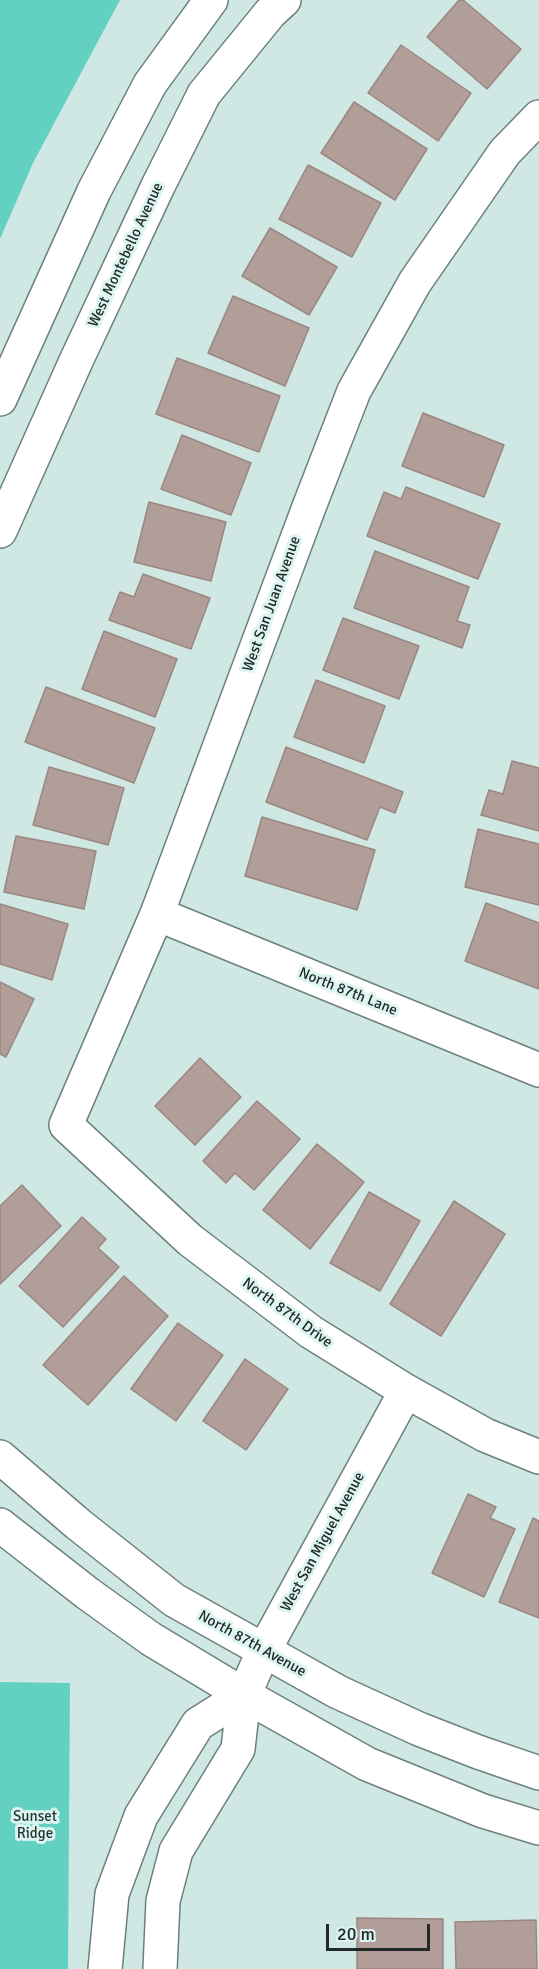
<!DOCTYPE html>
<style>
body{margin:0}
#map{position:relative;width:539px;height:1969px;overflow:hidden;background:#d0e8e3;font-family:Signika,sans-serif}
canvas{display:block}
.scale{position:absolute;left:326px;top:1924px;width:104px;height:27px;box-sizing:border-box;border:3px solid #212a29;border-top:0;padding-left:8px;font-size:18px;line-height:21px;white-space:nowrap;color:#212a29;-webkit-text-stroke:4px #ddf5f0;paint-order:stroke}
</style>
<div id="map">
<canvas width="539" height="1969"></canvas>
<div class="scale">20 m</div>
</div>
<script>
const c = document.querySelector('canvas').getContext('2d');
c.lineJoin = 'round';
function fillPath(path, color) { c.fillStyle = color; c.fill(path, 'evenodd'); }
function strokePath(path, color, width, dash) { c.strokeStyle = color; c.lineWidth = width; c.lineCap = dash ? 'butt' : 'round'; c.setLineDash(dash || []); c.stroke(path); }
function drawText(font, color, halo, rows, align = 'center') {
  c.font = font + ' Signika,sans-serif'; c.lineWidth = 6; c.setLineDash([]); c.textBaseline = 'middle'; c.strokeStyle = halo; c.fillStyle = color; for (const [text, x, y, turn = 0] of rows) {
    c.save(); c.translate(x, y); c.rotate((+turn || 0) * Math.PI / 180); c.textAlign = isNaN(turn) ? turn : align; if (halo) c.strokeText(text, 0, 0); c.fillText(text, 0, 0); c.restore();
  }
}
fillPath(new Path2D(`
 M 0,0 L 120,0 L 33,163 L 0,239 Z
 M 0,1682 L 70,1683 L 68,1969 L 0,1969 Z`), '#63d1c1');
const building = new Path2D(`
 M 459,0 L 463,0 L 521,49 L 487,89 L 427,37 Z
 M 401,45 L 471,93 L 438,141 L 368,93 Z
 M 354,102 L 427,149 L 395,200 L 321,153 Z
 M 308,165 L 381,203 L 352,257 L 279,219 Z
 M 270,228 L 337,267 L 309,315 L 242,276 Z
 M 233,296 L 309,328 L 285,386 L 208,353 Z
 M 177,358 L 280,396 L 259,452 L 156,414 Z
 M 423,413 L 504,445 L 484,497 L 402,466 Z
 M 182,435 L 251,463 L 231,515 L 161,489 Z
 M 406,487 L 500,524 L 478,579 L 367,536 L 384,492 L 401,499 Z
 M 149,502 L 226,522 L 211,581 L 134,562 Z
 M 375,551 L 469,587 L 457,621 L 470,625 L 462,648 L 354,608 Z
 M 143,574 L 210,598 L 191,649 L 109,620 L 120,592 L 134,597 Z
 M 343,618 L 419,646 L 399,699 L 323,670 Z
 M 104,631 L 177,659 L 155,717 L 82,689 Z
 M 316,680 L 385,706 L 364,763 L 294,737 Z
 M 46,687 L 155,728 L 134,783 L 25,742 Z
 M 286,747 L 403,792 L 395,813 L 380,807 L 367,840 L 266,802 Z
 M 512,761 L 539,768 L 539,831 L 481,815 L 489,790 L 503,794 Z
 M 49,767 L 124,788 L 108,845 L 33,825 Z
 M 262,817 L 375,850 L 357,910 L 245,876 Z
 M 478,829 L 539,844 L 539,905 L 465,887 Z
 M 16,836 L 96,851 L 84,909 L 4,892 Z
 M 486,903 L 539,923 L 539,989 L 465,961 Z
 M 0,904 L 68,924 L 52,980 L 0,964 Z
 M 0,982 L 34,999 L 6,1057 L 0,1054 Z
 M 200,1058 L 241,1097 L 195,1145 L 155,1106 Z
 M 257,1101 L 300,1139 L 254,1190 L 235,1173 L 226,1183 L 203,1161 Z
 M 317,1144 L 364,1182 L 310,1249 L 263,1210 Z
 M 22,1185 L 61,1226 L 0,1284 L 0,1206 Z
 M 369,1192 L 420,1221 L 380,1291 L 330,1263 Z
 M 454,1201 L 505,1234 L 441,1336 L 390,1304 Z
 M 82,1217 L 106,1239 L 98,1248 L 119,1267 L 63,1327 L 19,1286 Z
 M 124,1276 L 168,1316 L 88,1405 L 43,1365 Z
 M 178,1323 L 223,1355 L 176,1421 L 131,1389 Z
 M 245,1359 L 288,1389 L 246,1450 L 203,1421 Z
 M 468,1494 L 496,1507 L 490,1518 L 515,1529 L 484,1597 L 432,1573 Z
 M 533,1518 L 539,1521 L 539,1618 L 499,1602 Z
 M 357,1918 L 443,1919 L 443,1969 L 357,1969 Z
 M 536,1920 L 537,1969 L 456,1969 L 455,1922 Z`);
fillPath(building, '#b29e98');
strokePath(building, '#9b8781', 1.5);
const minor = new Path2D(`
 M 539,117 L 505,152 L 415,282 L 354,391 L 309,507 L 157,914 L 66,1125 L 190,1240 L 311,1332 L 406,1391 L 485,1435 L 539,1457
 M 0,399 L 94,191 L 150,84 L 211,0
 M 0,531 L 76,361 L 158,186 L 204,94 L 270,13 L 284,0
 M 157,914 L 539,1070
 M 0,1457 L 78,1524 L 174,1600 L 338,1692 L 419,1729 L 478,1752 L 539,1773
 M 0,1525 L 87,1593 L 151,1639 L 244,1695 L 367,1764 L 483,1811 L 539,1828
 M 105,1969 L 112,1894 L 141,1816 L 198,1724 L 244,1695
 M 160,1969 L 163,1901 L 176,1851 L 238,1749 L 244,1695 L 263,1652 L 406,1391`);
strokePath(minor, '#6c817d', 36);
strokePath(minor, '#fff', 33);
drawText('15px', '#212a29', '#ddf5f0', [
 ["West Montebello Avenue",126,255,-65],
 ["West San Juan Avenue",272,604,-70],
 ["North 87th Lane",348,992,22],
 ["North 87th Drive",287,1313,36],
 ["West San Miguel Avenue",323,1542,-61],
 ["North 87th Avenue",252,1644,29]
]);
drawText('15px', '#1f3531', '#ddf5f0', [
 ["Sunset",35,1817],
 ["Ridge",35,1834]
]);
</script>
